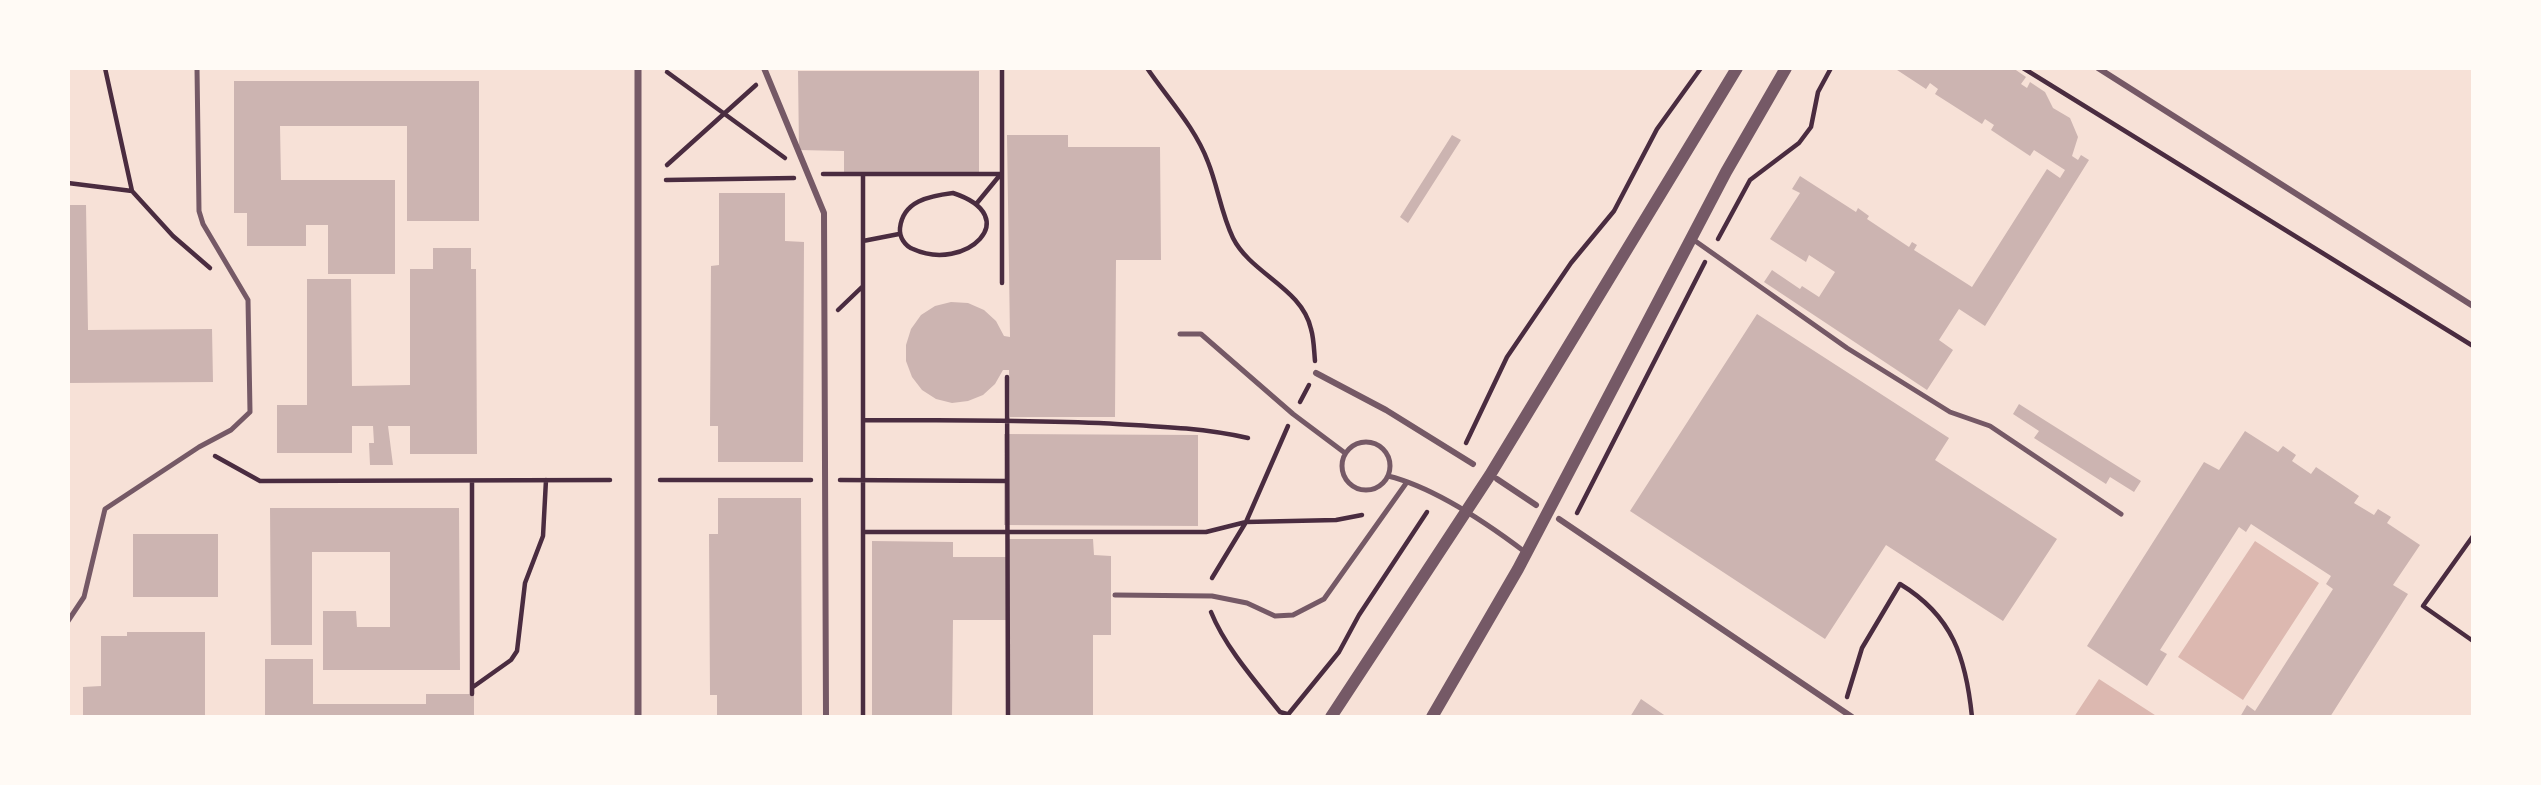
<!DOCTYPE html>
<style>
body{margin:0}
#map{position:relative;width:2541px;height:785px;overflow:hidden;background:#f7e1d7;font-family:Barlow,sans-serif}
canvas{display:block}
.frame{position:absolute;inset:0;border:70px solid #fffaf5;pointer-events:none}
</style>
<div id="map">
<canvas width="2541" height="785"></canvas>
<div class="frame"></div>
</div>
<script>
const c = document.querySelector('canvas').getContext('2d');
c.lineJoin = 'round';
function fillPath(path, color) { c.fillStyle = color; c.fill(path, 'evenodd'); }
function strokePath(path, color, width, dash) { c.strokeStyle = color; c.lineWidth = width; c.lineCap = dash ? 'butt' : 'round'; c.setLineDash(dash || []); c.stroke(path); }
fillPath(new Path2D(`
 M 2255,541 L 2319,583 L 2243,700 L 2178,657 Z
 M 2099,679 L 2158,717 L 2074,717 Z`), '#dcb8b0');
fillPath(new Path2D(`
 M 1894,68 L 2013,68 L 2026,77 L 2021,84 L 2027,88 L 2030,82 L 2045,92 L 2053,108 L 2070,118 L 2078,137 L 2072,156 L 2078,160 L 2081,155 L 2089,160 L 1985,326 L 1959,309 L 1939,340 L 1953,350 L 1927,390 L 1764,282 L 1772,270 L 1800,289 L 1802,286 L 1819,297 L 1835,272 L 1809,255 L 1806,262 L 1770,239 L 1800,193 L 1792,189 L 1800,176 L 1856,212 L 1858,208 L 1869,216 L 1867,219 L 1909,247 L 1912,242 L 1917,245 L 1914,250 L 1972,287 L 2047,169 L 2060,178 L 2065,170 L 2034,150 L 2030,156 L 1991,130 L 1994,125 L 1985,119 L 1982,124 L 1935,94 L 1938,89 L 1930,83 L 1926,89 Z
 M 798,71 L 979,71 L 979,173 L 844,173 L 844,151 L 799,150 Z
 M 234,81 L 479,81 L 479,221 L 407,221 L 407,126 L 280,126 L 281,180 L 395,180 L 395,274 L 328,274 L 328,225 L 306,225 L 306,246 L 247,246 L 247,213 L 234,213 Z
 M 1007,135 L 1068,135 L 1068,147 L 1160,147 L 1161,260 L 1116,260 L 1115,417 L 1010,417 L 1009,370 L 1003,370 L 995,384 L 983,395 L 968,401 L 952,403 L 936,399 L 922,390 L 912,377 L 906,361 L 906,345 L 911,329 L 921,315 L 935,306 L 951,302 L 968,303 L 984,310 L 996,321 L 1004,336 L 1010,337 Z
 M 1452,135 L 1461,140 L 1408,223 L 1400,217 Z
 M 719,193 L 785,193 L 785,241 L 804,242 L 803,462 L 718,462 L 718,426 L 710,426 L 711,266 L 719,265 Z
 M 68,205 L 86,205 L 88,330 L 212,329 L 213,382 L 68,383 Z
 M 433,248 L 471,248 L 471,269 L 476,269 L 477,454 L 410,454 L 410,426 L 388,426 L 393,465 L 370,465 L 369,443 L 374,443 L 373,426 L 352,426 L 352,453 L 277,453 L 277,405 L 307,405 L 307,279 L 351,279 L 352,386 L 410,385 L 410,269 L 433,269 Z
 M 1757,314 L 1949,438 L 1935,460 L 2057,539 L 2003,621 L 1886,545 L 1825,639 L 1630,511 Z
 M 2019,404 L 2141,481 L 2134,492 L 2110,477 L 2106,484 L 2034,438 L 2039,431 L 2013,414 Z
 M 2245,431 L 2278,452 L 2283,446 L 2296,455 L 2292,461 L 2311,474 L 2316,467 L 2359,496 L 2354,503 L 2374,515 L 2378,509 L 2391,517 L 2387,523 L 2420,545 L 2393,585 L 2408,594 L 2330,717 L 2240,717 L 2247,705 L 2255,711 L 2333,589 L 2326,584 L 2331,576 L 2251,524 L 2246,532 L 2239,527 L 2160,650 L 2167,654 L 2147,686 L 2087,646 L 2204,462 L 2219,470 Z
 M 1004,434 L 1198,435 L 1198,526 L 1004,525 Z
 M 718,498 L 801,498 L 802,717 L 717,717 L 717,695 L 710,695 L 709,534 L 718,534 Z
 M 270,508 L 459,508 L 460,670 L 323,670 L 323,611 L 356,611 L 357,627 L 390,627 L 390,552 L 312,552 L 312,645 L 271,645 Z
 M 133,534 L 218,534 L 218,597 L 133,597 Z
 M 1006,539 L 1093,539 L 1094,555 L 1111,556 L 1111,635 L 1093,635 L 1093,717 L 1006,717 L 1006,620 L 953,620 L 952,716 L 872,716 L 872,541 L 953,542 L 953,557 L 1006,557 Z
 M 127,632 L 205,632 L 205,717 L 83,717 L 83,687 L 101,686 L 101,636 L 127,636 Z
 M 265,659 L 313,659 L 313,704 L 426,704 L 426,694 L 474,694 L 474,717 L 265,717 Z
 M 1641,699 L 1667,717 L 1630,717 Z`), '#ccb4b1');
strokePath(new Path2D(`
 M 105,68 L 132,191
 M 1147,68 C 1168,99 1195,127 1208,162 C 1218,187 1221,213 1233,238 C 1251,274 1302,288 1311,329 C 1314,339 1314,351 1315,361
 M 2023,68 L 2473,346
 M 667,72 L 785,158
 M 667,165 L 756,85
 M 823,174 L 1001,174
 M 666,180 L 794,178
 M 68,183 L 132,191 L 173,236 L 210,268
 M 953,193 C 1026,217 965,273 913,249 C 905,246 899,237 900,228 C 903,201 929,196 953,193 Z
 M 977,203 L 1000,175
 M 1718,239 L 1750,180 L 1799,143 L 1811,127 L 1818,92 L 1831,68
 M 863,241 L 899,234
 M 1002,283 L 1002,68
 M 838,310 L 862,287
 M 1007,377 L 1008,717
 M 1300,402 L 1309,385
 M 863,420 C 942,420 1020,420 1099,423 C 1149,426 1199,427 1248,438
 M 1466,443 L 1507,357 L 1571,263 L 1614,211 L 1657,129 L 1701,68
 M 215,456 L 260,481 L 610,480
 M 660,480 L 811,480
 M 840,480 L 1007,481
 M 472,481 L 472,694
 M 1577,513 L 1705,262
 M 863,532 L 1206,532 L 1246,522 L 1336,520 L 1362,515
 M 2473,536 L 2423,606 L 2473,641
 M 1212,578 L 1246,522 L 1288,426
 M 1211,612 C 1225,647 1256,682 1280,712 L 1287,714
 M 473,687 L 511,660 L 517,651 L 525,583 L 543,536 L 546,480
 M 1847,697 L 1862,648 L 1900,584 C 1953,616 1966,658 1972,717
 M 863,717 L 863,174
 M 1286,717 L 1339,652 L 1359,615 L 1427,512`), '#4a2c40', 4.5);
strokePath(new Path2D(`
 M 1691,238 L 1847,348 L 1950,412 L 1990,426 L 2121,514
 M 1180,334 L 1201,334 L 1293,414 L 1345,453
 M1342 466a24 24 0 1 1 48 0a24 24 0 1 1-48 0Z
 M 1388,476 C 1433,487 1488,524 1525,552
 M 1115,595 L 1212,596 L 1247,603 L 1275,616 L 1293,615 L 1324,599 L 1407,482
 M 68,621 L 84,597 L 105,509 L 199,447 L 231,430 L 250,412 L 248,300 L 203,224 L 199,211 L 197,68`), '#755966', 5);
strokePath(new Path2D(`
 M 764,68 L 824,213 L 826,717
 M 2098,68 L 2473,306
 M 1316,373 L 1386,410 L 1473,464
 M 1497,479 L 1536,505
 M 1559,519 L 1852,717`), '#755966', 6);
strokePath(new Path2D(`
 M 638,68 L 638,717`), '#755966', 7);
strokePath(new Path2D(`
 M 1331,717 L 1490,475 L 1737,68
 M 1432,717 L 1518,569 L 1726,172 L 1786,68`), '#755966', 12);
</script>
